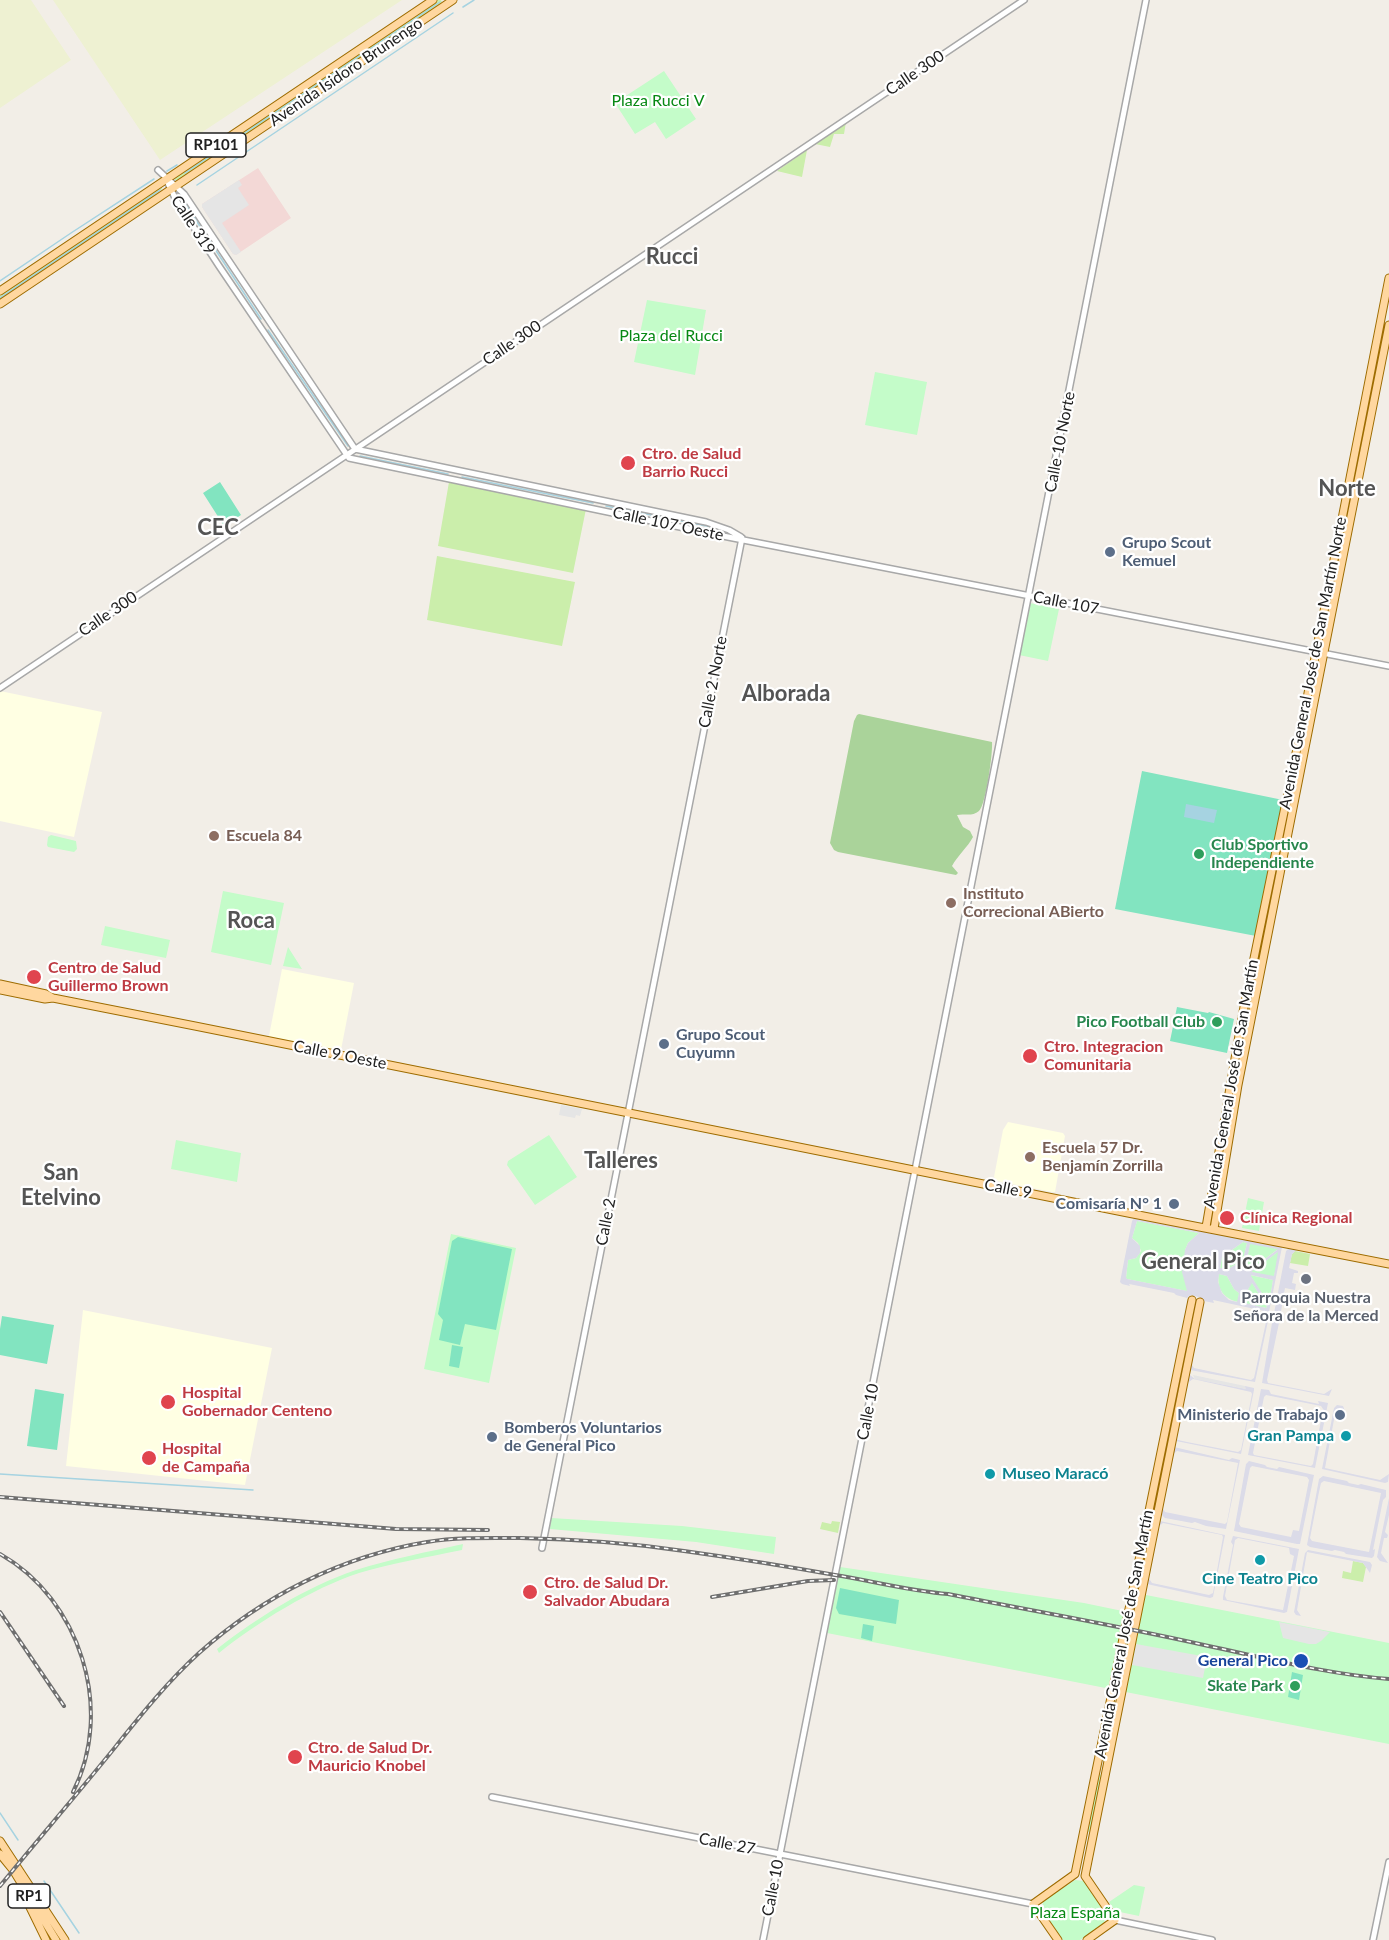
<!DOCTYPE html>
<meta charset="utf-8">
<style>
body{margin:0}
canvas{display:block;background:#f2eee7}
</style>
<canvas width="1389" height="1940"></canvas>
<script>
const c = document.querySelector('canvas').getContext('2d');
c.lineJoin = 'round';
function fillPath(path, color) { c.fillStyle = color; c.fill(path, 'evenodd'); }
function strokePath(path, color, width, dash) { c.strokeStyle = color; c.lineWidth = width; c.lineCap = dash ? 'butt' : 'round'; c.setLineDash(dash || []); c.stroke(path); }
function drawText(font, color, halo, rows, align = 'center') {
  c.font = font + ' Lato,sans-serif'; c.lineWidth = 4.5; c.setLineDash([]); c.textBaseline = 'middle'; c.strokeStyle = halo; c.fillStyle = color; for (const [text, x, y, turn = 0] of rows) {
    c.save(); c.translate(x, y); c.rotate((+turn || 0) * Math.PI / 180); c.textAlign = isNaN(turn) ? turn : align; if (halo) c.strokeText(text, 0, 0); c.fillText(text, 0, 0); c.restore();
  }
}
fillPath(new Path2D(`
 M 258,168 L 291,218 L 236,255 L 233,254 L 202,207 L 202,204 Z`), '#f3d8d6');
fillPath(new Path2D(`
 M 0,691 L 102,712 L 74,837 L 0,821 Z
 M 282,969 L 354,983 L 340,1055 L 268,1041 Z
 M 1008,1122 L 1063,1133 L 1065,1136 L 1055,1192 L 1052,1192 L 997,1181 L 994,1177 L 1003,1130 Z
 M 83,1310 L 272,1348 L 245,1485 L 66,1466 Z`), '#ffffe3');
fillPath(new Path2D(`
 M 0,0 L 31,0 L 71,60 L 0,108 Z
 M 53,0 L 402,0 L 160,160 Z`), '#eef1d2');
fillPath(new Path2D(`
 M 436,0 L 441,0 L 442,2 L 426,15 L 179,181 L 175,180 L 175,177 L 197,160 Z
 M 846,122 L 844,134 L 834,134 L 830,147 L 815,144 Z
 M 807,150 L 802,177 L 777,171 Z
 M 162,186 L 162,189 L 141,206 L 0,301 L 0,293 Z
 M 449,482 L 586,509 L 573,573 L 438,546 Z
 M 437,556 L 575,582 L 562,646 L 427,620 Z
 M 1295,1251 L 1310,1254 L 1308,1266 L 1290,1263 L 1292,1254 Z
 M 832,1521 L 840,1522 L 838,1533 L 820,1529 L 822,1522 L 831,1524 Z
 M 1353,1561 L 1363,1563 L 1366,1567 L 1363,1582 L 1342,1578 L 1343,1571 L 1351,1573 Z`), '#cbeeab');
fillPath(new Path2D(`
 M 859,714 L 992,742 C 993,752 986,805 979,811 C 972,817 964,813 957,815 L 963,827 L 970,831 L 973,837 C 967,848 958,855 952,866 L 958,873 L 956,875 L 838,852 L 834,850 L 830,843 L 854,721 L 857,715 Z`), '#aad39a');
fillPath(new Path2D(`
 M 664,71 L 696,119 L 666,139 L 655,122 L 635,134 L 615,103 Z
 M 647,300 L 706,310 L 695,375 L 634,362 Z
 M 875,372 L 927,382 L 917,435 L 865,425 Z
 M 1030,603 L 1059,609 L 1048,661 L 1019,655 Z
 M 51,835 L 76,841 L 77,849 L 74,852 L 48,847 L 47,845 L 48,837 Z
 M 223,891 L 284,903 L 271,965 L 211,952 Z
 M 105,926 L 170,940 L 166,958 L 101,945 Z
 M 288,947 L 302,969 L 283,966 Z
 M 549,1135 L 577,1177 L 535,1205 L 507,1165 L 508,1161 Z
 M 176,1140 L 241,1153 L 237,1182 L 171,1169 Z
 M 1248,1198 L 1264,1202 L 1259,1231 L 1242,1228 Z
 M 1137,1221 L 1199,1233 L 1188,1243 L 1185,1250 L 1187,1291 L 1127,1279 L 1126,1278 L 1128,1260 L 1136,1258 L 1141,1251 L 1138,1243 L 1132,1238 Z
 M 451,1234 L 516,1248 L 489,1383 L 424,1369 Z
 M 1243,1242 L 1247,1243 L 1243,1260 L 1228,1269 L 1220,1269 L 1222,1257 Z
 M 1250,1243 L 1278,1249 L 1250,1270 L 1245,1269 Z
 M 1279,1251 L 1274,1277 L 1251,1272 Z
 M 1219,1274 L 1227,1276 L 1234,1289 L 1239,1293 L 1238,1302 C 1224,1299 1216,1288 1219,1274 Z
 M 1250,1275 L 1273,1280 L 1269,1305 Z
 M 1251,1281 L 1267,1307 L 1266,1308 L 1240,1302 L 1242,1293 L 1248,1290 Z
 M 551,1518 L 682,1526 L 776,1537 L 774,1554 L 696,1542 L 550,1529 Z
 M 1149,1524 L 1152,1524 L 1142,1580 L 1140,1582 L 1138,1581 Z
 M 463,1544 L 462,1550 C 428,1557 392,1563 359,1573 C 313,1588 256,1623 219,1653 L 217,1649 C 258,1617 306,1587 356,1570 C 391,1559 427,1552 463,1544 Z
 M 840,1567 L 1084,1603 L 1137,1614 L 1141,1594 L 1389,1643 L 1389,1744 L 827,1633 Z
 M 1115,1703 L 1116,1704 L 1106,1760 L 1103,1761 L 1102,1759 L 1113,1704 Z
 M 1100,1774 L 1102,1777 L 1091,1831 L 1088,1832 L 1087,1830 L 1098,1775 Z
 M 1075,1880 L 1084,1881 L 1106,1914 L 1104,1924 L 1080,1940 L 1063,1940 L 1042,1910 L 1043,1901 Z
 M 1134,1885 L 1145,1887 L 1139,1916 L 1115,1911 L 1109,1902 Z`), '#c4fcc9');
fillPath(new Path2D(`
 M 220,482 L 241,515 L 224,526 L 203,493 Z
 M 1142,771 L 1283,800 L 1256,936 L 1115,909 Z
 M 1177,1007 L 1208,1013 L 1209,1012 L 1234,1019 L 1227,1053 L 1170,1041 Z
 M 458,1237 L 512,1249 L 496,1330 L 465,1324 L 460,1345 L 439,1340 L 443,1320 L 438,1314 L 452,1241 Z
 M 2,1316 L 54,1325 L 47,1364 L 0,1355 L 0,1329 Z
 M 452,1345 L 463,1347 L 459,1368 L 449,1366 Z
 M 35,1389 L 64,1394 L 57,1450 L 27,1446 Z
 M 840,1588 L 899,1600 L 896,1624 L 839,1614 L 836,1608 Z
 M 863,1624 L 874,1626 L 872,1641 L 861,1638 Z
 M 1292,1672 L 1303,1675 L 1299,1700 L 1288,1697 Z`), '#82e4c0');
fillPath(new Path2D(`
 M 239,180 L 242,185 L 238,188 L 249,205 L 222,223 L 241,252 L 236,255 L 233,254 L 202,207 L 202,204 Z
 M 561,1105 L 582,1109 L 580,1116 L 576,1115 L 575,1118 L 559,1115 Z
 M 1193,1375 L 1245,1386 L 1247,1389 L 1195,1379 Z
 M 1279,1622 L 1305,1627 L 1330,1632 L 1321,1641 L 1316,1644 L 1309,1644 L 1283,1638 Z
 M 1136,1644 L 1207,1657 L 1203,1678 L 1132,1665 Z`), '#e5e5e5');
fillPath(new Path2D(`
 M 1135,1217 L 1282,1247 L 1269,1312 L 1213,1300 L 1214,1303 L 1204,1301 L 1202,1298 L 1191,1295 L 1187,1298 L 1176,1295 L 1174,1293 L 1129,1284 L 1130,1286 L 1122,1284 L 1120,1282 L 1132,1221 ZM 1137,1221 L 1199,1233 L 1188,1243 L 1185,1250 L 1182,1272 L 1187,1291 L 1127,1279 L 1126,1277 L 1128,1260 L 1136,1258 L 1140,1253 L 1140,1246 L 1132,1238 ZM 1243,1242 L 1247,1243 L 1243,1260 L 1230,1268 L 1220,1268 L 1222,1257 ZM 1250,1244 L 1277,1249 L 1277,1250 L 1250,1270 L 1245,1269 ZM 1278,1252 L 1274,1276 L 1252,1272 L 1252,1271 ZM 1219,1274 L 1227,1276 L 1234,1289 L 1239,1293 L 1237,1302 L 1229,1300 L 1222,1293 L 1218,1282 ZM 1251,1275 L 1273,1280 L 1269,1304 L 1251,1276 ZM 1252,1283 L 1267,1307 L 1266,1308 L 1240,1302 L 1242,1293 L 1247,1291 Z
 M 1289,1248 L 1298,1249 L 1292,1254 L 1289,1268 L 1298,1271 L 1298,1273 L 1294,1273 L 1292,1283 L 1296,1284 L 1295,1290 L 1285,1288 L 1281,1311 L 1283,1317 L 1276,1315 L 1274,1313 L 1286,1251 Z
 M 1263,1317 L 1266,1318 L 1268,1321 L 1255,1382 L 1190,1370 L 1190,1362 L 1194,1368 L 1251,1380 L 1254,1378 L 1266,1322 Z
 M 1276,1320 L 1282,1321 L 1279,1323 L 1267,1380 L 1268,1383 L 1324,1394 L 1332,1389 L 1329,1396 L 1262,1383 L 1272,1323 Z
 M 1190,1375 L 1195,1379 L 1246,1389 L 1245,1386 L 1254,1388 L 1254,1390 L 1241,1454 L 1176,1441 L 1176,1438 L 1178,1440 L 1187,1442 L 1238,1452 L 1241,1450 L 1252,1394 L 1251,1392 L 1193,1379 L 1186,1384 Z
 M 1261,1389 L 1269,1390 L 1271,1394 L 1319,1404 L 1318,1401 L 1328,1403 L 1315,1468 L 1248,1455 ZM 1266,1395 L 1321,1406 L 1323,1409 L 1313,1464 L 1311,1466 L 1254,1455 L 1253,1453 L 1264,1397 Z
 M 1337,1405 L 1343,1406 L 1345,1411 L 1336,1409 L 1325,1468 L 1380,1480 L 1389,1474 L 1388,1482 L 1385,1483 L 1322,1469 L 1334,1408 Z
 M 1174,1447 L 1229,1460 L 1232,1458 L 1240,1460 L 1226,1529 L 1206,1526 L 1195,1522 L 1192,1523 L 1165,1518 L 1162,1515 L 1162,1507 L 1165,1512 L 1225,1524 L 1227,1522 L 1238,1463 L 1177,1451 L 1172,1455 Z
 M 1249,1461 L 1265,1465 L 1267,1467 L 1277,1469 L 1279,1467 L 1314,1475 L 1300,1544 L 1297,1544 L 1234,1531 L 1246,1464 ZM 1252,1466 L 1307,1477 L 1309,1480 L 1299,1531 L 1293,1530 L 1291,1537 L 1241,1527 L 1239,1524 L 1250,1468 Z
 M 1323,1476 L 1347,1481 L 1349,1483 L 1358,1485 L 1361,1484 L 1386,1490 L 1386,1497 L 1383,1500 L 1373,1550 L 1375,1549 L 1374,1556 L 1372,1558 L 1346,1554 L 1344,1552 L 1335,1550 L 1332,1551 L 1310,1547 L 1307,1545 L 1319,1479 ZM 1324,1481 L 1381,1493 L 1369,1552 L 1312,1541 L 1310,1538 L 1319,1492 L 1321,1483 Z
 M 1389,1498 L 1389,1515 L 1385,1532 L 1388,1535 L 1387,1538 L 1384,1538 L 1381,1553 L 1388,1563 L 1380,1561 L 1377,1557 Z
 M 1160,1521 L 1225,1535 L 1213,1597 L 1210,1598 L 1147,1584 L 1148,1577 L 1152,1583 L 1209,1595 L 1213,1593 L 1223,1537 L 1222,1535 L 1163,1523 L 1158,1527 Z
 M 1233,1536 L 1299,1549 L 1287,1612 L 1284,1613 L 1223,1600 L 1223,1597 L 1233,1545 L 1231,1542 ZM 1238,1538 L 1289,1548 L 1290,1554 L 1294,1556 L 1283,1610 L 1227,1600 L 1225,1596 L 1235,1540 Z
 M 1308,1550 L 1370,1562 L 1372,1565 L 1370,1573 L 1363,1563 L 1307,1552 L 1297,1610 L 1301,1616 L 1296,1615 L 1294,1612 L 1305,1553 Z`), '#dbdbe8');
fillPath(new Path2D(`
 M 1186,804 L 1217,810 L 1214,823 L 1184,817 Z`), '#a6d3e1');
strokePath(new Path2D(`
 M 463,7 L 474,0
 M 167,171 L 177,165
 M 185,173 L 440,2
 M 197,185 L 453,13
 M 184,202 L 261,319
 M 0,281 L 71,233 L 154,179
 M 0,298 L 160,190
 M 268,330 L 348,446
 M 360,456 L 448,474
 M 462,477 L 593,503
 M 606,506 L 711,527
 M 0,1474 L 253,1490
 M 0,1813 L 18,1840
 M 44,1881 L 79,1933`), '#a6d3e1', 1.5);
const minor = new Path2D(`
 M 158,170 L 184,194 L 355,449 L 706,522 L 729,530 L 741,537
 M 166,179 L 176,200 L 219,266 L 349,458 L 728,537 L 1389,666
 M 0,688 L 1024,0
 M 542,1548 L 742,538
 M 492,1797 L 1033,1904
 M 1115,1920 L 1212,1940
 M 763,1940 L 1146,0
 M 1373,1940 L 1389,1862`);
const major = new Path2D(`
 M 0,291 L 433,0
 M 0,304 L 453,0
 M 0,984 L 46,994 L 53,998 L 195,1026 L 1128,1213 L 1389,1264
 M 0,990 L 45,999 L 53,998
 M 1206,1227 L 1243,1012 L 1302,724 L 1389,278
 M 1214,1229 L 1238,1085 L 1389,325
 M 0,1841 L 65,1940
 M 0,1854 L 13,1870 L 56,1940
 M 24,1895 L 46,1940
 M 1058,1940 L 1033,1904 L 1075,1874 L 1192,1300
 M 1087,1940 L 1115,1920 L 1085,1876 L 1200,1302`);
strokePath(minor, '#a8a8a8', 8);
strokePath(major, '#9e6c00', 9);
strokePath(minor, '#fff', 5);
strokePath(major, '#ffd79f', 7);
const rail = new Path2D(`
 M 0,1497 L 396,1529 L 488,1530
 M 0,1554 C 80,1599 115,1709 73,1792
 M 712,1597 L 808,1581 L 834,1580
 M 0,1612 L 64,1706
 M 0,1886 C 36,1842 73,1799 108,1756 C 137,1720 165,1684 199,1653 C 263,1596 342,1556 427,1542 C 458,1537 489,1538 520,1538 C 574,1539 630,1543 684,1551 C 734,1558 785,1566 835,1575 C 873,1581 910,1591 948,1594 C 1033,1611 1120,1626 1204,1645 C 1266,1658 1326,1674 1389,1679`);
strokePath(rail, '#6f6f6f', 4);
strokePath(rail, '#fff', 1.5, [4.5]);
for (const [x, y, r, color] of [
 [628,463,8,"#e0444e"],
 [1110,552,6,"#5c6f8a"],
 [214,836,6,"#8d6e63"],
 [1199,854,6,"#2e9e5b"],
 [951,903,6,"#8d6e63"],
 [34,977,8,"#e0444e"],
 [1217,1022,6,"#2e9e5b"],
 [664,1044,6,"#5c6f8a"],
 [1030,1056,8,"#e0444e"],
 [1030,1157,6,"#8d6e63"],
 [1174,1204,6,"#5c6f8a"],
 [1227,1218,8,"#e0444e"],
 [1306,1279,6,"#6b7280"],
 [168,1402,8,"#e0444e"],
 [1340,1415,6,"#5c6f8a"],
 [1346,1436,6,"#0f9aa8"],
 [492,1437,6,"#5c6f8a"],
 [149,1458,8,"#e0444e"],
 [990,1474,6,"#0f9aa8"],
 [1260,1560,6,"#0f9aa8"],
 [530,1592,8,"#e0444e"],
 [1301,1661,8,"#1a4fb4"],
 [1295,1686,6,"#2e9e5b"],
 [295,1757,8,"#e0444e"]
]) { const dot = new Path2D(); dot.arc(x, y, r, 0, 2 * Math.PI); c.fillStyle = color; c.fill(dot); strokePath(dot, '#fff', 2); }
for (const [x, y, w] of [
 [216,145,60],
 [29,1896,42]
]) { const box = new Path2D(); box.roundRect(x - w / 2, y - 12, w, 24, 4.5); c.fillStyle = '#fff'; c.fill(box); strokePath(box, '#212121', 1.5); }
drawText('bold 15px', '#212121', null, [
 ["RP101",216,145],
 ["RP1",29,1896]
]);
drawText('16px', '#212121', '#fff', [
 ["Avenida Isidoro Brunengo",346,72,-34],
 ["Calle 300",915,73,-34],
 ["Calle 319",193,225,57],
 ["Calle 300",512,343,-34],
 ["Calle 10 Norte",1060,442,-79],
 ["Calle 107 Oeste",668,524,12],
 ["Calle 107",1066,603,11],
 ["Calle 300",108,614,-34],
 ["Avenida General José de San Martín Norte",1313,663,-79],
 ["Calle 2 Norte",713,682,-79],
 ["Calle 9 Oeste",340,1055,11],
 ["Avenida General José de San Martín",1231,1084,-80],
 ["Calle 9",1008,1189,11],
 ["Calle 2",606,1222,-79],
 ["Calle 10",868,1412,-79],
 ["Avenida General José de San Martín",1124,1634,-79],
 ["Calle 27",727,1844,11],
 ["Calle 10",773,1888,-79]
]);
drawText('16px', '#068813', '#fff', [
 ["Plaza Rucci V",658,101],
 ["Plaza del Rucci",671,336],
 ["Plaza España",1075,1913]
]);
drawText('bold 16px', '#be3a42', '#fff', [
 ["Ctro. de Salud",642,454],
 ["Barrio Rucci",642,472],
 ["Centro de Salud",48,968],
 ["Guillermo Brown",48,986],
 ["Ctro. Integracion",1044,1047],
 ["Comunitaria",1044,1065],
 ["Clínica Regional",1240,1218],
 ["Hospital",182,1393],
 ["Gobernador Centeno",182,1411],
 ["Hospital",162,1449],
 ["de Campaña",162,1467],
 ["Ctro. de Salud Dr.",544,1583],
 ["Salvador Abudara",544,1601],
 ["Ctro. de Salud Dr.",308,1748],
 ["Mauricio Knobel",308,1766]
], 'left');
drawText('bold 16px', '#4e5e75', '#fff', [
 ["Grupo Scout",1122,543],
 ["Kemuel",1122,561],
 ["Grupo Scout",676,1035],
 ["Cuyumn",676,1053],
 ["Comisaría N° 1",1162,1204,"right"],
 ["Ministerio de Trabajo",1328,1415,"right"],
 ["Bomberos Voluntarios",504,1428],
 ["de General Pico",504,1446]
], 'left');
drawText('bold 16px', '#785e54', '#fff', [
 ["Escuela 84",226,836],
 ["Instituto",963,894],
 ["Correcional ABierto",963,912],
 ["Escuela 57 Dr.",1042,1148],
 ["Benjamín Zorrilla",1042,1166]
], 'left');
drawText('bold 16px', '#27864d', '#fff', [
 ["Club Sportivo",1211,845,"left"],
 ["Independiente",1211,863,"left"],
 ["Pico Football Club",1205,1022],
 ["Skate Park",1283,1686]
], 'right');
drawText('bold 16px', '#5b616d', '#fff', [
 ["Parroquia Nuestra",1306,1298],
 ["Señora de la Merced",1306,1316]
]);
drawText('bold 16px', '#0d838f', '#fff', [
 ["Gran Pampa",1334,1436],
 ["Museo Maracó",1002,1474,"left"],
 ["Cine Teatro Pico",1260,1579,"center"]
], 'right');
drawText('bold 16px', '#164399', '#fff', [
 ["General Pico",1288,1661]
], 'right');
drawText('bold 22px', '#545454', '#fff', [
 ["Rucci",672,257],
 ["Norte",1347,489],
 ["CEC",218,528],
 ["Alborada",786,694],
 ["Roca",251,921],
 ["Talleres",621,1161],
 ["San",61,1173],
 ["Etelvino",61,1198],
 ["General Pico",1203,1262]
]);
</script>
